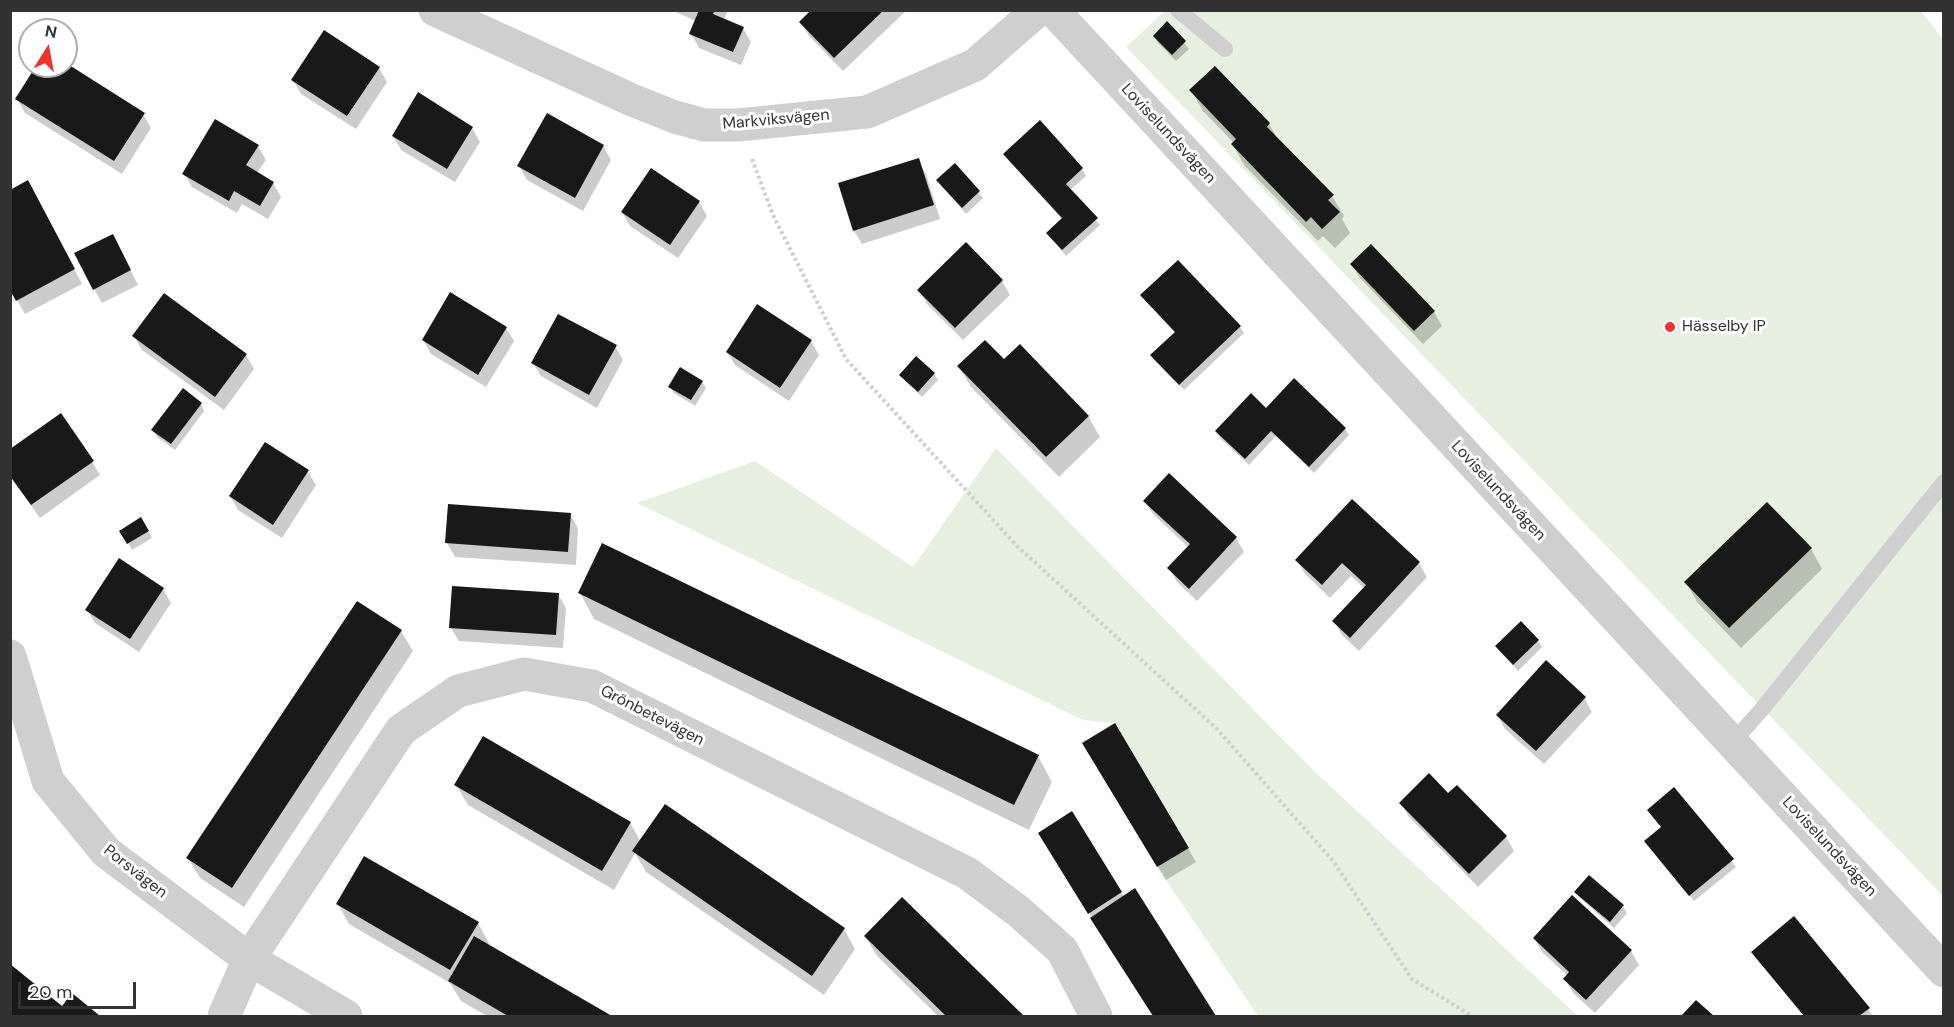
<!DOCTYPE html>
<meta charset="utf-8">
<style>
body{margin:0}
#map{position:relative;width:1954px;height:1027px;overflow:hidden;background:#fff;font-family:"DM Sans",sans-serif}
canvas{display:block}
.frame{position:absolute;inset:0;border:12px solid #323232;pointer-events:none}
.north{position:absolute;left:18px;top:18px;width:60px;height:60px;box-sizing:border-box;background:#fff;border:2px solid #adadad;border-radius:50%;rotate:11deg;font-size:16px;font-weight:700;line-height:24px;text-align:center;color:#323232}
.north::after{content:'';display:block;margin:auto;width:21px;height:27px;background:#f1312b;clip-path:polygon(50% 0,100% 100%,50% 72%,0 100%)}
.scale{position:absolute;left:18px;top:982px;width:118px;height:27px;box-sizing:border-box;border:3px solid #323232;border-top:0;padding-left:8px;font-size:18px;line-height:21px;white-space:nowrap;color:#323232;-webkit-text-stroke:4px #fff;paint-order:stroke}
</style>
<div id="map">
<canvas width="1954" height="1027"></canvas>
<div class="frame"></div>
<div class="north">N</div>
<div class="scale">20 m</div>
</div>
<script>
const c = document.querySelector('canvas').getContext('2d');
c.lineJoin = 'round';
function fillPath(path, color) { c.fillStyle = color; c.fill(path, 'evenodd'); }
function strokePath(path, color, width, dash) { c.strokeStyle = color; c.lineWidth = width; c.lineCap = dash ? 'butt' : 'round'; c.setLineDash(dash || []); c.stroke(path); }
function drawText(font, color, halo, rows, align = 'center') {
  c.font = font + ' "DM Sans",sans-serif'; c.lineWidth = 6; c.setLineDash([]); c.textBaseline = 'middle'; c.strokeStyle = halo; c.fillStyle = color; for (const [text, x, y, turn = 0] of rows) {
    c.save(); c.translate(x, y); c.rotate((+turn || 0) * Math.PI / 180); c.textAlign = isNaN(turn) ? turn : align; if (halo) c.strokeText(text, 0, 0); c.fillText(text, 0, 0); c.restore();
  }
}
fillPath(new Path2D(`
 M 1166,10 L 1921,11 L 1944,40 L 1943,896 L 1126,47 Z
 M 996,448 L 1312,769 L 1578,1016 L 1258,1016 L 1157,867 L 1189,847 L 1115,723 L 1083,720 L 637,503 L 755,461 L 913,567 Z`), '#e6efe0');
fillPath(new Path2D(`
 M 671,10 L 728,10 L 724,20 L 743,28 L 751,42 L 741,65 L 699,48 L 691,34 L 696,21 Z
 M 813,10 L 907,10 L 843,71 L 809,36 L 801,22 Z
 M 1167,24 L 1189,49 L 1176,61 L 1158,43 L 1154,36 Z
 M 66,64 L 143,114 L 151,128 L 122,174 L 25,113 L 17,99 L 37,66 L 66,66 Z
 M 379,68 L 387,82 L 356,129 L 301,94 L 293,80 Z
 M 1215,68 L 1269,124 L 1279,141 L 1332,196 L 1344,216 L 1342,219 L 1350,233 L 1335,248 L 1323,236 L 1318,241 L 1244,165 L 1233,145 L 1234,143 L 1203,111 L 1191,90 Z
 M 1040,122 L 1082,169 L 1086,176 L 1070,190 L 1100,225 L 1066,256 L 1048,234 L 1063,220 L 1009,161 L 1005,154 Z
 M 472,128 L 480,142 L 455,182 L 401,150 L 393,136 Z
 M 258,146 L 266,160 L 257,173 L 273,183 L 281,197 L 268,219 L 242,204 L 237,213 L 192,187 L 184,174 Z
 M 603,146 L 611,160 L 583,211 L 527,180 L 519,166 Z
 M 918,160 L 926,174 L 940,219 L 862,244 L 854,231 L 839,184 Z
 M 954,165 L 983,198 L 966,214 L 938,181 Z
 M 35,196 L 82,284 L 25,314 L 17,300 Z
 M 699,202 L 707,216 L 678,258 L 630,226 L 622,212 Z
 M 966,244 L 1002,281 L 1010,295 L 963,340 L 927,304 L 919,290 Z
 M 1371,246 L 1434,312 L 1442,326 L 1423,344 L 1360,278 L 1352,265 Z
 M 120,249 L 138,285 L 102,303 L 94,289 Z
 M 1142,296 L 1240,327 L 1244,333 L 1184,390 L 1156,362 L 1152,355 L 1175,333 Z
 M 758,306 L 811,341 L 819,355 L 789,401 L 735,365 L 727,352 Z
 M 506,328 L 514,341 L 486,387 L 431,354 L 423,340 Z
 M 134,336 L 246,355 L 254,369 L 224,410 L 142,350 Z
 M 615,346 L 623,360 L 597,408 L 541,376 L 533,363 Z
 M 1004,362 L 1088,416 L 1100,437 L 1059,477 L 971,387 L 959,367 Z
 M 934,374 L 938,380 L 922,397 L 905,381 L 901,375 Z
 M 1294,380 L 1345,429 L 1349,435 L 1314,473 L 1276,436 L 1249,465 L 1220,438 L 1217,431 L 1266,410 Z
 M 702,382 L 706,388 L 695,406 L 674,393 L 670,387 Z
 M 201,404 L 204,411 L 175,450 L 157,437 L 153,430 Z
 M 92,462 L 100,475 L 40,518 L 10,476 Z
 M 308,472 L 316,485 L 282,538 L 238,510 L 230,496 Z
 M 1145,501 L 1236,538 L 1244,552 L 1197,601 L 1177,582 L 1169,568 L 1188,547 L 1153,514 Z
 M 1352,501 L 1419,563 L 1427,577 L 1359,651 L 1342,635 L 1334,621 L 1364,588 L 1351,576 L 1330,598 L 1305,574 L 1297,560 Z
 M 570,514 L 578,528 L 576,565 L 455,557 L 447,543 Z
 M 141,519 L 152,538 L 132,550 L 121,531 Z
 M 1811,549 L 1822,569 L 1741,648 L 1697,602 L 1686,582 Z
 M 163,589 L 171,603 L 139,652 L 95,623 L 87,610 Z
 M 580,593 L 1038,756 L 1052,782 L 1029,830 L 594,619 Z
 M 558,594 L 566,608 L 563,648 L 459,641 L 451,628 Z
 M 401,631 L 413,651 L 244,907 L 200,878 L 188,858 Z
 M 1538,641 L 1542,647 L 1518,671 L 1497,646 Z
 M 1584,698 L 1592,712 L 1544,764 L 1505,729 L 1497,715 Z
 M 1114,725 L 1196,862 L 1166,880 L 1084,743 Z
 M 456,785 L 630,823 L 641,842 L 844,929 L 855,949 L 824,995 L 646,872 L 635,853 L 614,890 L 468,805 Z
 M 1457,787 L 1506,837 L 1514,851 L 1478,887 L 1409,817 L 1401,803 L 1448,795 Z
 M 1673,789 L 1736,867 L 1694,901 L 1646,841 L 1662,828 L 1648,810 Z
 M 1071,813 L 1124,897 L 1134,890 L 1215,1016 L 1153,1016 L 1048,847 Z
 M 1589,877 L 1623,906 L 1627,913 L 1614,928 L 1580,898 L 1576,892 Z
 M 902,899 L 1021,1016 L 938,1016 L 877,956 L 865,936 Z
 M 338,904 L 478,923 L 489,943 L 488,946 L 609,1016 L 487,1016 L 461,1001 L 450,983 L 349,924 Z
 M 1534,938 L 1631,951 L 1639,965 L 1595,1013 L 1573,993 L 1565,979 L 1568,976 L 1542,952 Z
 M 1753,952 L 1868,1009 L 1872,1015 L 1804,1016 Z
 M 10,966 L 62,1008 L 72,995 L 98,1016 L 10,1016 Z`), '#0003');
fillPath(new Path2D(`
 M 699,10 L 715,10 L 713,14 L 744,27 L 733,52 L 689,34 Z
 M 811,10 L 884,10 L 834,58 L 799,22 Z
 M 1167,21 L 1186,41 L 1172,55 L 1153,36 Z
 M 324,30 L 380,67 L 347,116 L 291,80 Z
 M 66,63 L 145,113 L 114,161 L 15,99 L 36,66 L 66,66 Z
 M 1215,66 L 1270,123 L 1267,127 L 1334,195 L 1328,200 L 1340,212 L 1322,229 L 1311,217 L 1306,222 L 1231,144 L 1236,139 L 1189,90 Z
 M 418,92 L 473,127 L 447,169 L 392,136 Z
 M 547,113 L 604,145 L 575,198 L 517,166 Z
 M 215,119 L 259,145 L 246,165 L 274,182 L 260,206 L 234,191 L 229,201 L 182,174 Z
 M 1040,120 L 1083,168 L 1066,184 L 1098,218 L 1062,250 L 1046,233 L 1062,218 L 1003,154 Z
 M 919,158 L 934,205 L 853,231 L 838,183 Z
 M 955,163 L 980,191 L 962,208 L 936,180 Z
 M 651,168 L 700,201 L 670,245 L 621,212 Z
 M 28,180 L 75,269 L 16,301 L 10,290 L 10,190 Z
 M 113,234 L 131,270 L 93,290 L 74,253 Z
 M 966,242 L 1003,280 L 955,328 L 917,290 Z
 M 1371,244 L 1435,311 L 1414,331 L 1350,264 Z
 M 1178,260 L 1241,326 L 1179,385 L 1150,355 L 1175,332 L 1140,295 Z
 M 450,292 L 507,327 L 478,375 L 422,340 Z
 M 164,293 L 247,354 L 215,397 L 132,336 Z
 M 757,304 L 812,340 L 780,388 L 726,352 Z
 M 558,314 L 617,345 L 589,395 L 531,363 Z
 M 985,340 L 1004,359 L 1020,344 L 1089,416 L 1046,457 L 957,366 Z
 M 916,356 L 935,373 L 918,392 L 899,375 Z
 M 680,367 L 703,381 L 691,400 L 668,387 Z
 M 1294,378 L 1346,428 L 1309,467 L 1271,431 L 1245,459 L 1215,431 L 1251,393 L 1266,408 Z
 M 183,388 L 202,403 L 171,444 L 151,430 Z
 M 61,413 L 94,461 L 31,505 L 10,476 L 10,449 Z
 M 265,442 L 309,470 L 273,525 L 229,496 Z
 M 1169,473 L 1237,537 L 1189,589 L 1167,568 L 1190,544 L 1143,501 Z
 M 1352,499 L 1420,562 L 1350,638 L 1332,621 L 1366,585 L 1342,563 L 1322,585 L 1295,560 Z
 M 1767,502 L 1812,548 L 1729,628 L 1684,582 Z
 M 448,504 L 571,513 L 568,552 L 445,543 Z
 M 141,517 L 149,531 L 127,544 L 119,531 Z
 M 602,543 L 1039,755 L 1014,805 L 578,593 Z
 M 119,558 L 164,588 L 130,639 L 85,610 Z
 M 452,586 L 559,593 L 556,635 L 449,628 Z
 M 357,601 L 402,630 L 232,888 L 186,858 Z
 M 1521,621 L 1539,640 L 1513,665 L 1495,646 Z
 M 1546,660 L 1586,697 L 1536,751 L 1496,715 Z
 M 1115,723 L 1189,848 L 1157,867 L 1082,743 Z
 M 483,736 L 631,822 L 602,871 L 454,785 Z
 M 1429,773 L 1448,793 L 1457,785 L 1507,836 L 1469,874 L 1399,803 Z
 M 1674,787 L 1734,859 L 1689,896 L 1644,841 L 1661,827 L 1647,810 Z
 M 665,804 L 845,928 L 812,976 L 632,851 Z
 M 1072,811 L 1122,892 L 1088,914 L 1038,833 Z
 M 364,856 L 479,922 L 450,970 L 336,904 Z
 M 1589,875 L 1624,905 L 1610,922 L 1574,892 Z
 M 1135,888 L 1216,1016 L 1153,1016 L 1090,918 Z
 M 1572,895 L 1632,950 L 1586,1000 L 1563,979 L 1569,972 L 1533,938 Z
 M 902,897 L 1024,1016 L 946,1016 L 864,936 Z
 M 1794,916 L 1870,1008 L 1859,1016 L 1804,1016 L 1751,952 Z
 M 474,936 L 612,1016 L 508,1016 L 448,981 Z
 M 10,964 L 62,1006 L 72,993 L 100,1016 L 10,1016 Z
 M 1696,1000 L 1714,1016 L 1681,1016 Z`), '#191919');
strokePath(new Path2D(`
 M 752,159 L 773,215 L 846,359 L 1017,546 L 1217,729 L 1333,861 L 1412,979 L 1472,1016`), '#cfcfcf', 4, [3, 3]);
strokePath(new Path2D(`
 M 1178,10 L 1225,49
 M 1732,743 L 1763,708 L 1944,482`), '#cfcfcf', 16);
strokePath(new Path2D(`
 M 435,10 L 632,100 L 675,117 L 704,125 L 738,125 L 867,112 L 975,65 L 1038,10
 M 1053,10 L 1944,971
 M 10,656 L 48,781 L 106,852 L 249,959 L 346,1016
 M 224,1016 L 249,959 L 401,730 L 458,691 L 524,674 L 592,686 L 967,873 L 1018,911 L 1062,950 L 1096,1016`), '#cfcfcf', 33);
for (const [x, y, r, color] of [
 [1670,327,6,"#f1312b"]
]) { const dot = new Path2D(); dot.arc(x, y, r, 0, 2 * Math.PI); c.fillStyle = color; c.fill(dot); strokePath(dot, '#fff', 2); }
drawText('16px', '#323232', '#fff', [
 ["Markviksvägen",776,120,-5],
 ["Loviselundsvägen",1168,134,47],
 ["Loviselundsvägen",1498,491,47],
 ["Grönbetevägen",652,716,27],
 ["Loviselundsvägen",1829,847,47],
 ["Porsvägen",135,872,38]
]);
drawText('16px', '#323232', '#fff', [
 ["Hässelby IP",1682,327]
], 'left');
</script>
